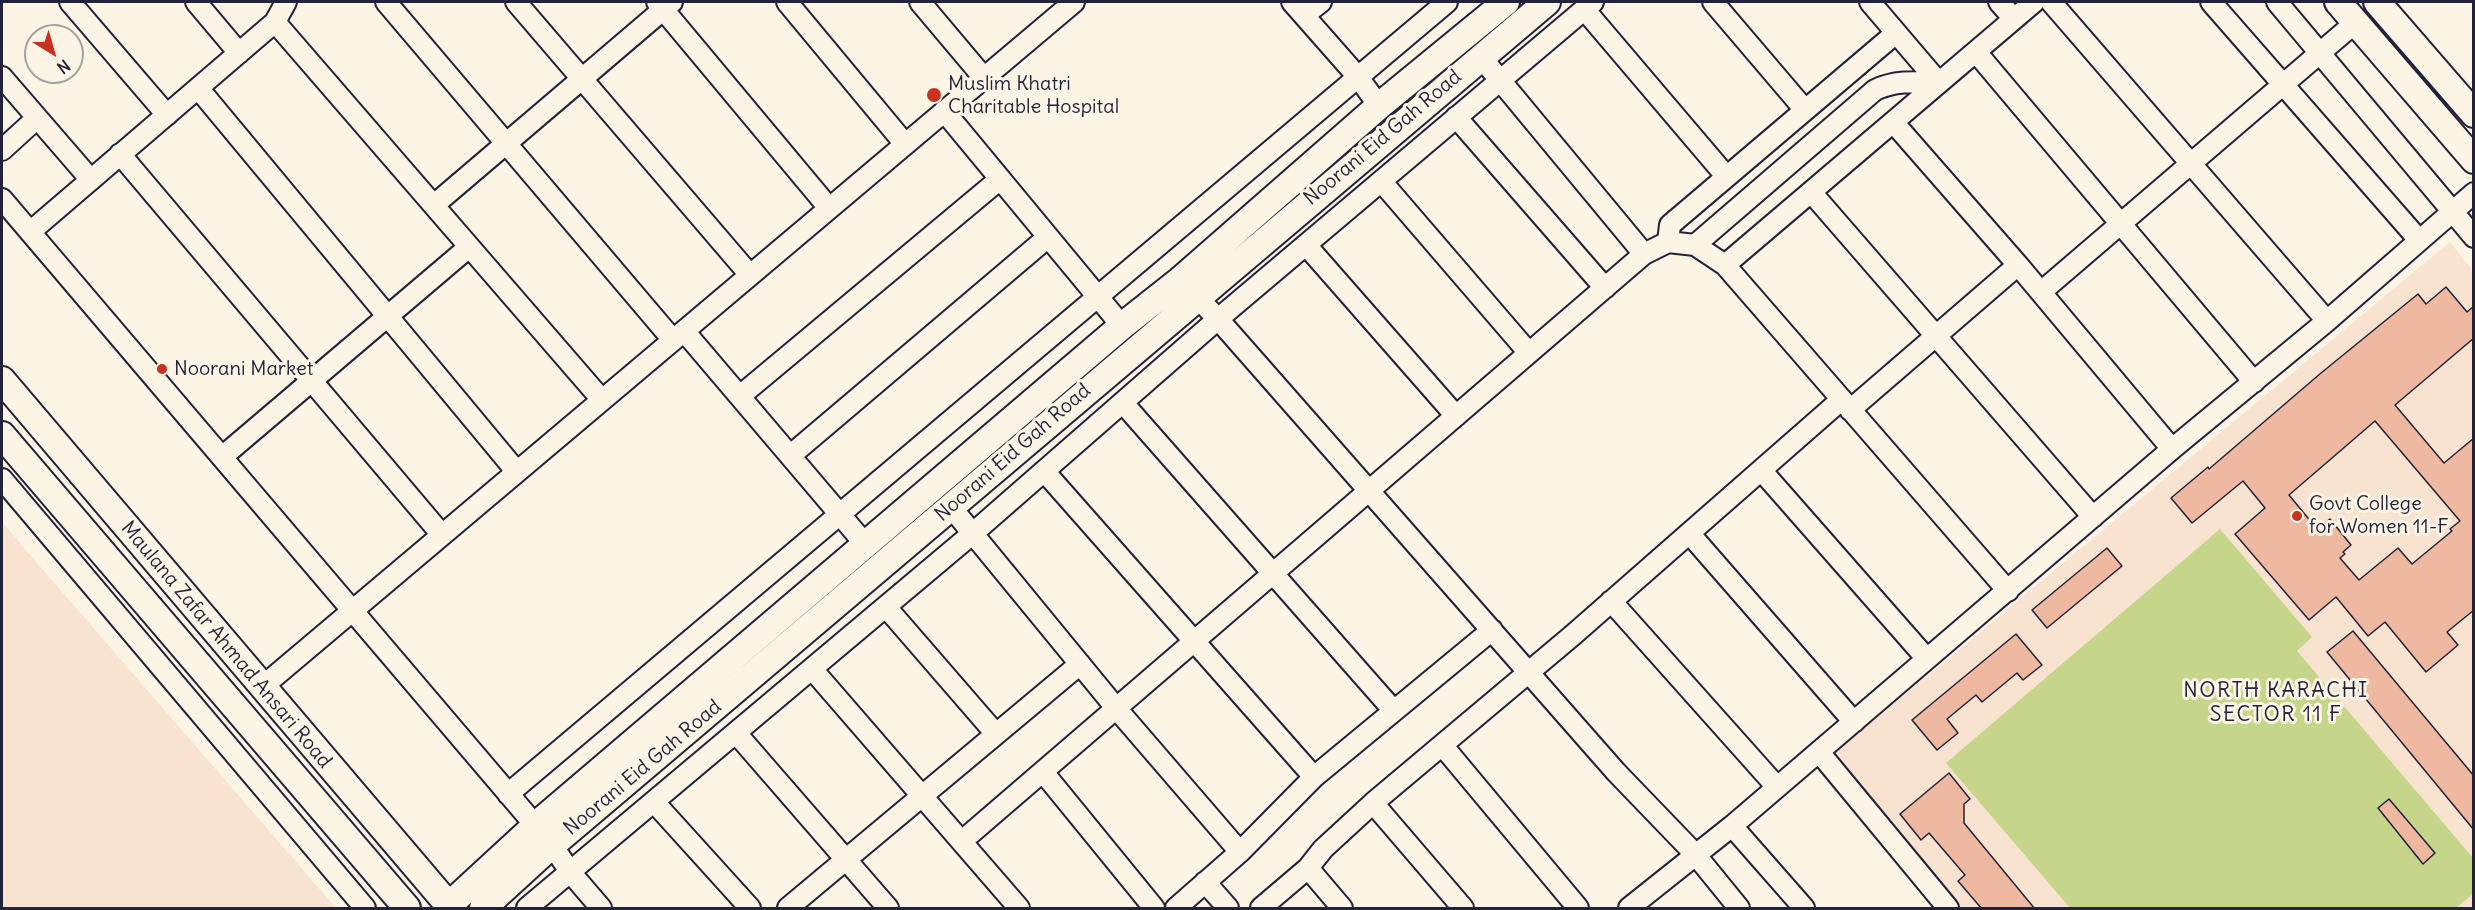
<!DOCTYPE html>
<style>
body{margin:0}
#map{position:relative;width:2475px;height:910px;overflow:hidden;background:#fcf5e5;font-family:Delius,sans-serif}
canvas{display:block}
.frame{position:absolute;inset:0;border:3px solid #22223b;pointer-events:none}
.north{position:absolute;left:24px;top:24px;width:60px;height:60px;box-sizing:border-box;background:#fcf5e5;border:2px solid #a5a1a1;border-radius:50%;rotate:143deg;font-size:16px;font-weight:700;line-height:24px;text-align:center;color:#22223b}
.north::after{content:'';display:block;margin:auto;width:21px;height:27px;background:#c8321e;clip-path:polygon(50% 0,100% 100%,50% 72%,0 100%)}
</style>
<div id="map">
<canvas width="2475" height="910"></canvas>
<div class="frame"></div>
<div class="north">N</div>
</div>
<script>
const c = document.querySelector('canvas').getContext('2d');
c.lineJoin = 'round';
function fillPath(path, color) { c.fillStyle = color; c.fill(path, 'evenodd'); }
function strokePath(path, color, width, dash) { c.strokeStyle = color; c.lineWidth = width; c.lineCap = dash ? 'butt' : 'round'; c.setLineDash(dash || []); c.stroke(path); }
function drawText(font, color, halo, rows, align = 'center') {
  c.font = font + ' Delius,sans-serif'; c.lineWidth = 6; c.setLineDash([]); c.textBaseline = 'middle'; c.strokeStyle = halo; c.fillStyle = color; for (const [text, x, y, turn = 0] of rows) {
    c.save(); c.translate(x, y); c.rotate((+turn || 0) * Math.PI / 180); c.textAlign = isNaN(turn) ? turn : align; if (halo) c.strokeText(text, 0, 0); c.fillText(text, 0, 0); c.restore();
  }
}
fillPath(new Path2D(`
 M 2450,242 L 2473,271 L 2473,908 L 1948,908 L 1826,760 Z
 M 2,522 L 44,571 L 336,908 L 2,908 Z`), '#f8e3d1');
fillPath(new Path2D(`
 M 2220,529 L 2312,637 L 2297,651 L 2473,858 L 2473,894 L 2456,908 L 2070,908 L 1946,763 Z`), '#c5d58a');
const building = new Path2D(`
 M 2446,287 L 2467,312 L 2474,306 L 2474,338 L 2395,405 L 2444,463 L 2474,438 L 2474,610 L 2447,632 L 2458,645 L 2426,672 L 2385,622 L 2368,636 L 2336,597 L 2309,620 L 2235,534 L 2265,508 L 2243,481 L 2192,523 L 2171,498 L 2208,467 L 2209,469 L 2321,373 L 2418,294 L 2426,304 ZM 2375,421 L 2460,521 L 2450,529 L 2452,531 L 2412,564 L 2398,548 L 2359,580 L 2340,558 L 2345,554 L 2343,552 L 2351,545 L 2330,519 L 2317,529 L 2289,495 Z
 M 2107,548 L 2122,566 L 2047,628 L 2032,610 Z
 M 2353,631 L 2474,776 L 2474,830 L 2327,652 Z
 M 2016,634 L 2042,665 L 2023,680 L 2017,673 L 1982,702 L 1976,695 L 1947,719 L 1958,733 L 1937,750 L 1912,720 Z
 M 1949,773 L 1970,799 L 1964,804 L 1964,823 L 2035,909 L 1982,909 L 1958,881 L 1965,875 L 1929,833 L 1921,840 L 1900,814 Z
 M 2389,799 L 2435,853 L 2423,864 L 2378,808 Z`);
fillPath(building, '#eeb8a1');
strokePath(building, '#22223b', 1.5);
const minor = new Path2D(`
 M 70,2 L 167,115
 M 196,2 L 239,53
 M 286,2 L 275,22 L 602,400
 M 386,2 L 673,340
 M 516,2 L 750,275
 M 657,2 L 829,208
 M 787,2 L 905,144
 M 920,2 L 984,78
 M 1292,2 L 1358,77 L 1379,106
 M 1713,2 L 1805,110
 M 1870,2 L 1939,83
 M 1999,2 L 2014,19
 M 2051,2 L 2327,321
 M 2211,2 L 2419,240
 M 2277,2 L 2474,237
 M 1584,9 L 1726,176
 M 1304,15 L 1321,2
 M 1976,52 L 2254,382
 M 1480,56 L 1644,254 L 1668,242 L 1695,245 L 1725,265 L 2008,591
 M 2,77 L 91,180
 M 198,88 L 517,472
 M 944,111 L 1122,326
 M 1456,117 L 1605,288
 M 1893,122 L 2018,265
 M 2,150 L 37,118
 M 120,154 L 442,535
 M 1381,181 L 1529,353
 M 1811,192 L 2093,517
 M 2,199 L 552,845 L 571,873 L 601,908
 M 434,205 L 672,2
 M 30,232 L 275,22
 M 1668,242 L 1670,225 L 1896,33
 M 1306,245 L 1456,416
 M 1695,245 L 1875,90 C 1896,80 1916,82 1939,83
 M 1725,265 L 2034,2
 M 1188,288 L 1218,319 L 1616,772 L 1695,854 L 1739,908
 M 2041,292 L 2356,22
 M 684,331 L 865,544
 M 740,396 L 1000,179
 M 1123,403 L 1394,711
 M 1850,410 L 2018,265 L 2172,449
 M 791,455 L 1048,237
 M 222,457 L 469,247
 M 1761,470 L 1927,659
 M 1044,471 L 1314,777
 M 2,479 L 365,908
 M 951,507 L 1116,708 L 1240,852
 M 1689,533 L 1854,722
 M 1611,601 L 1777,787
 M 886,607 L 996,734
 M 812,669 L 1019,908
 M 262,687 L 1074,2
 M 736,733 L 888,908
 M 1442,745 L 1578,908
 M 1819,752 L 1948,908
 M 1043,772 L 1154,908
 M 508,794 L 1447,2
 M 654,802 L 750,908
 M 1373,803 L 1463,908
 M 1732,826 L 1804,908
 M 962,841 L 1644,254
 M 1308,868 L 1342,908
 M 1205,882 L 1228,908
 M 527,908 L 972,534 L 1218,319 L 1593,2
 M 788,908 L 1080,664
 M 1176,908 L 1240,852 L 1314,777 L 1492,630
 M 1261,908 L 1308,868 L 1323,849 L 1373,803 L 1573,635 L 1841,400
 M 1629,908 L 1732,826 L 2172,449 L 2327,321 L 2474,193`);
const major = new Path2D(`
 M 2338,2 L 2474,160
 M 2377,2 L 2474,114
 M 2,380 L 451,908
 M 2,435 L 407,908
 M 446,908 L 535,826 L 1122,326 L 1179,281 L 1379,106 L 1506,2
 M 483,908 L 552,845 L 1547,2`);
strokePath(minor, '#22223b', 24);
strokePath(major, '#22223b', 30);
strokePath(minor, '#fcf5e5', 20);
strokePath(major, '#fcf5e5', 26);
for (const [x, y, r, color] of [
 [934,95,8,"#c8321e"],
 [162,369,6,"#c8321e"],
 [2297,516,6,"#c8321e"]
]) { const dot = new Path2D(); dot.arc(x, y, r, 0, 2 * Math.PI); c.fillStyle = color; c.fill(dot); strokePath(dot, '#fcf5e5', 2); }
drawText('20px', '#22223b', '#fcf5e5', [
 ["Muslim Khatri",948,84],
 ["Charitable Hospital",948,107],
 ["Noorani Market",174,369],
 ["Govt College",2309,504],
 ["for Women 11-F",2309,527]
], 'left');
drawText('20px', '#22223b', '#fcf5e5', [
 ["Noorani Eid Gah Road",1383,138,-40],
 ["Noorani Eid Gah Road",1013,453,-41],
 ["Maulana Zafar Ahmad Ansari Road",226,645,50],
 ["Noorani Eid Gah Road",643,768,-40]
]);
c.letterSpacing = '1.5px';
drawText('21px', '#22223b', '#fcf5e5', [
 ["NORTH KARACHI",2276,691],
 ["SECTOR 11 F",2276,715]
]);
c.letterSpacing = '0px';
</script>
